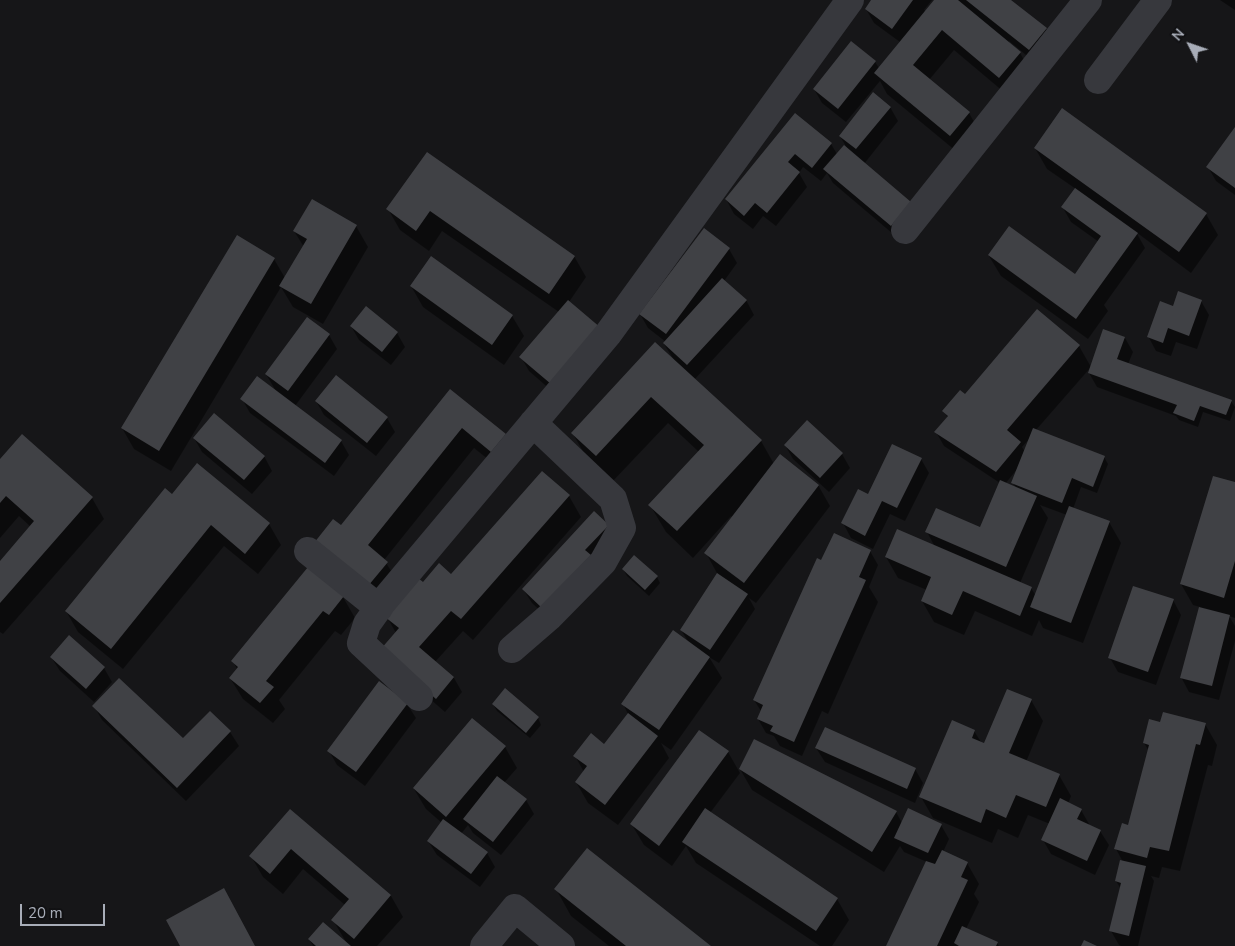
<!DOCTYPE html>
<style>
body{margin:0}
#map{position:relative;width:1235px;height:946px;overflow:hidden;background:#161618;font-family:"Nunito Sans",sans-serif}
canvas{display:block}
.north{position:absolute;left:1165px;top:20px;width:50px;height:50px;-webkit-text-stroke:4px #111113;paint-order:stroke;rotate:311deg;font-size:14px;font-weight:700;line-height:20px;text-align:center;color:#a8adb8}
.north::after{content:'';display:block;margin:auto;width:18px;height:22px;background:#a8adb8;clip-path:polygon(50% 0,100% 100%,50% 72%,0 100%)}
.scale{position:absolute;left:20px;top:904px;width:85px;height:22px;box-sizing:border-box;border:2px solid #a8adb8;border-top:0;padding-left:6px;font-size:15px;line-height:18px;white-space:nowrap;color:#a8adb8;-webkit-text-stroke:4px #111113;paint-order:stroke}
</style>
<div id="map">
<canvas width="1235" height="946"></canvas>
<div class="north">N</div>
<div class="scale">20 m</div>
</div>
<script>
const c = document.querySelector('canvas').getContext('2d');
c.lineJoin = 'round';
function fillPath(path, color) { c.fillStyle = color; c.fill(path, 'evenodd'); }
function strokePath(path, color, width, dash) { c.strokeStyle = color; c.lineWidth = width; c.lineCap = dash ? 'butt' : 'round'; c.setLineDash(dash || []); c.stroke(path); }
fillPath(new Path2D(`
 M 873,0 L 932,0 L 924,10 L 926,11 L 935,0 L 1010,0 L 1046,29 L 1054,43 L 1037,64 L 1009,41 L 1008,43 L 1020,53 L 1032,74 L 1011,98 L 954,50 L 929,80 L 969,113 L 981,134 L 962,156 L 887,94 L 880,81 L 846,122 L 822,103 L 814,89 L 875,62 L 879,68 L 900,42 L 874,23 L 866,9 Z
 M 1220,0 L 1235,0 L 1235,10 Z
 M 890,107 L 898,121 L 864,164 L 910,203 L 899,239 L 833,183 L 827,173 L 821,181 L 803,167 L 799,173 L 807,187 L 776,226 L 763,216 L 753,229 L 734,214 L 726,199 L 795,115 L 831,144 L 837,154 L 848,150 L 840,136 Z
 M 1062,110 L 1206,214 L 1218,235 L 1191,273 L 1136,232 L 1145,248 L 1104,305 L 1108,311 L 1088,339 L 1001,276 L 989,256 L 1075,276 L 1099,242 L 1071,222 L 1063,208 L 1076,189 L 1047,169 L 1035,148 Z
 M 1235,129 L 1235,195 L 1216,181 L 1208,167 Z
 M 427,154 L 574,256 L 586,277 L 569,302 L 560,398 L 529,371 L 521,357 L 559,312 L 442,231 L 429,251 L 400,230 L 388,209 Z
 M 356,226 L 368,247 L 323,324 L 293,307 L 281,287 L 171,471 L 134,449 L 122,428 L 274,259 L 285,278 L 304,247 L 294,231 Z
 M 704,230 L 729,249 L 737,263 L 724,281 L 746,300 L 754,315 L 694,380 L 761,441 L 774,464 L 818,485 L 830,506 L 756,603 L 749,598 L 755,609 L 719,663 L 709,657 L 722,678 L 671,750 L 661,743 L 669,758 L 618,825 L 588,803 L 576,782 L 584,772 L 575,756 L 604,745 L 628,714 L 623,704 L 689,643 L 681,630 L 718,575 L 706,553 L 733,518 L 731,516 L 693,558 L 666,532 L 650,505 L 699,452 L 668,423 L 612,482 L 588,460 L 573,434 L 674,360 L 664,344 L 666,342 L 648,328 L 640,314 Z
 M 411,286 L 512,316 L 524,336 L 504,365 L 423,307 Z
 M 1201,301 L 1209,315 L 1197,349 L 1176,342 L 1171,356 L 1156,351 L 1148,336 L 1174,307 Z
 M 366,308 L 397,333 L 405,347 L 391,365 L 359,340 L 351,326 Z
 M 1104,331 L 1125,338 L 1133,352 L 1128,364 L 1231,401 L 1235,407 L 1230,421 L 1203,412 L 1198,427 L 1179,420 L 1176,416 L 1097,387 L 1089,373 Z
 M 329,335 L 337,349 L 295,406 L 341,441 L 349,455 L 334,476 L 250,413 L 242,399 L 277,393 L 266,374 Z
 M 1079,346 L 1091,367 L 1036,430 L 1104,457 L 1108,464 L 1097,493 L 1081,487 L 1073,509 L 1109,522 L 1121,543 L 1083,643 L 1043,628 L 1039,620 L 1032,636 L 975,611 L 964,635 L 934,622 L 922,601 L 927,590 L 898,578 L 886,557 L 935,547 L 927,532 L 980,528 L 1000,483 L 944,446 L 936,432 L 948,418 L 944,411 L 965,395 ZM 1031,437 L 1025,452 L 1022,447 ZM 1018,468 L 1013,483 L 1016,488 L 1005,484 ZM 1040,505 L 1067,515 L 1036,596 L 1031,588 L 1020,583 L 1048,518 Z
 M 450,391 L 505,435 L 517,456 L 504,472 L 474,448 L 384,560 L 399,583 L 381,606 L 341,527 Z
 M 316,401 L 387,418 L 395,432 L 376,456 L 324,415 Z
 M 194,438 L 264,456 L 272,471 L 252,494 L 202,452 Z
 M 785,445 L 842,454 L 850,468 L 829,492 L 793,459 Z
 M 921,459 L 929,473 L 905,521 L 890,514 L 873,549 L 851,538 L 843,523 L 869,496 Z
 M 0,461 L 92,498 L 104,519 L 3,634 L 0,632 L 0,563 L 31,527 L 19,516 L 0,538 Z
 M 542,473 L 569,496 L 581,517 L 473,640 L 463,631 L 435,662 L 454,678 L 462,692 L 445,712 L 390,664 L 396,633 L 387,617 L 423,584 L 451,576 Z
 M 1214,477 L 1235,484 L 1235,618 L 1229,616 L 1235,626 L 1235,641 L 1219,700 L 1189,692 L 1181,677 L 1200,607 L 1193,605 L 1181,584 Z
 M 172,495 L 269,524 L 281,545 L 258,574 L 224,546 L 123,669 L 78,632 L 66,611 Z
 M 594,513 L 612,532 L 590,556 L 551,621 L 532,603 L 523,589 Z
 M 870,551 L 878,565 L 869,587 L 878,602 L 828,714 L 822,711 L 802,756 L 780,746 L 774,736 L 766,733 L 758,719 L 761,711 L 754,700 L 824,563 Z
 M 308,569 L 343,597 L 355,618 L 341,635 L 335,631 L 279,700 L 285,709 L 273,723 L 243,699 L 230,678 L 237,669 L 233,661 Z
 M 623,569 L 657,577 L 660,583 L 649,596 L 627,576 Z
 M 1173,600 L 1181,615 L 1156,685 L 1118,672 L 1110,658 Z
 M 51,657 L 104,668 L 112,682 L 94,702 L 60,671 Z
 M 1031,700 L 1043,721 L 1026,762 L 1059,775 L 1071,796 L 1068,804 L 1081,810 L 1089,824 L 1088,826 L 1100,831 L 1109,845 L 1095,875 L 1051,854 L 1043,840 L 1050,824 L 1028,815 L 1018,838 L 998,829 L 992,843 L 933,818 L 921,797 L 974,731 L 981,742 L 985,744 Z
 M 407,704 L 416,718 L 365,786 L 337,765 L 329,751 Z
 M 493,704 L 538,718 L 541,725 L 530,738 L 497,711 Z
 M 94,706 L 183,740 L 210,713 L 230,732 L 239,746 L 186,801 L 102,720 Z
 M 1161,724 L 1205,724 L 1217,745 L 1212,766 L 1208,765 L 1180,871 L 1162,867 L 1159,878 L 1151,876 L 1154,881 L 1138,946 L 1121,946 L 1119,945 L 1111,931 L 1121,889 L 1116,881 L 1123,862 L 1116,849 L 1129,826 L 1149,751 L 1144,743 Z
 M 505,747 L 517,768 L 504,783 L 526,800 L 534,814 L 501,855 L 473,833 L 468,825 L 461,834 L 487,853 L 495,867 L 480,887 L 437,855 L 428,841 L 442,823 L 426,809 L 414,789 Z
 M 816,748 L 915,769 L 923,783 L 915,803 L 825,762 Z
 M 728,752 L 740,773 L 710,813 L 837,899 L 849,920 L 832,946 L 820,946 L 696,863 L 686,846 L 672,866 L 644,845 L 632,825 Z
 M 740,769 L 896,812 L 902,823 L 941,825 L 949,839 L 943,852 L 967,863 L 979,884 L 974,894 L 979,902 L 966,929 L 997,943 L 999,946 L 887,946 L 927,862 L 904,852 L 900,846 L 884,872 L 752,790 Z
 M 290,811 L 391,896 L 403,917 L 377,946 L 313,946 L 309,939 L 346,942 L 333,920 L 345,905 L 303,869 L 283,894 L 263,877 L 251,856 Z
 M 556,889 L 709,946 L 609,946 L 571,916 Z`), '#0007');
fillPath(new Path2D(`
 M 871,0 L 913,0 L 892,29 L 865,9 Z
 M 934,0 L 958,0 L 1021,52 L 999,78 L 942,30 L 913,65 L 970,112 L 950,136 L 874,73 Z
 M 966,0 L 1011,0 L 1047,28 L 1029,50 Z
 M 851,41 L 876,61 L 838,109 L 813,89 Z
 M 873,92 L 891,107 L 856,149 L 839,136 Z
 M 1062,108 L 1207,213 L 1179,252 L 1034,148 Z
 M 795,113 L 832,143 L 812,168 L 795,154 L 788,162 L 800,172 L 767,213 L 755,203 L 744,216 L 725,199 Z
 M 1235,127 L 1235,188 L 1206,167 Z
 M 844,145 L 911,202 L 891,226 L 823,169 Z
 M 427,152 L 575,256 L 549,294 L 430,211 L 416,231 L 386,209 Z
 M 1075,188 L 1138,233 L 1076,319 L 988,255 L 1009,226 L 1075,274 L 1101,236 L 1061,207 Z
 M 312,199 L 357,225 L 311,304 L 279,286 L 307,239 L 293,231 Z
 M 704,228 L 730,248 L 666,334 L 639,314 Z
 M 237,235 L 275,258 L 159,451 L 121,428 Z
 M 431,256 L 513,315 L 492,345 L 410,286 Z
 M 722,278 L 747,300 L 687,365 L 663,343 Z
 M 1178,291 L 1202,300 L 1189,336 L 1168,328 L 1163,343 L 1147,337 L 1160,301 L 1173,306 Z
 M 568,300 L 601,328 L 551,384 L 519,357 Z
 M 366,306 L 398,332 L 382,352 L 350,326 Z
 M 1037,309 L 1080,345 L 1007,430 L 1021,442 L 996,472 L 934,432 L 948,416 L 942,411 L 960,390 L 965,394 Z
 M 307,317 L 330,334 L 288,391 L 265,374 Z
 M 1103,329 L 1125,337 L 1117,359 L 1232,400 L 1226,415 L 1200,406 L 1194,421 L 1173,413 L 1177,405 L 1088,373 Z
 M 655,342 L 762,440 L 677,531 L 648,505 L 704,445 L 651,397 L 596,456 L 571,433 Z
 M 336,375 L 388,417 L 367,443 L 315,401 Z
 M 257,376 L 342,440 L 325,463 L 240,399 Z
 M 450,389 L 506,434 L 491,452 L 462,428 L 368,545 L 388,562 L 368,586 L 314,543 L 333,519 L 341,525 Z
 M 214,413 L 265,456 L 244,480 L 193,438 Z
 M 807,420 L 843,453 L 820,478 L 784,445 Z
 M 1033,428 L 1105,456 L 1093,487 L 1072,478 L 1062,503 L 1011,483 Z
 M 22,434 L 93,497 L 0,603 L 0,561 L 34,521 L 6,496 L 0,503 L 0,459 Z
 M 892,444 L 922,458 L 897,508 L 882,501 L 865,536 L 841,523 L 858,489 L 868,494 Z
 M 780,454 L 819,485 L 744,583 L 704,553 Z
 M 197,463 L 270,523 L 245,554 L 211,525 L 111,649 L 65,611 L 165,488 L 172,494 Z
 M 542,471 L 570,495 L 461,619 L 451,611 L 419,647 L 454,677 L 436,699 L 380,650 L 399,628 L 385,617 L 418,578 L 423,582 L 439,563 L 451,574 Z
 M 1213,476 L 1235,482 L 1235,561 L 1224,598 L 1180,584 Z
 M 1000,480 L 1037,496 L 1006,567 L 925,532 L 936,508 L 980,527 Z
 M 1069,506 L 1110,521 L 1071,623 L 1030,607 Z
 M 594,511 L 609,525 L 585,550 L 591,555 L 542,608 L 522,589 Z
 M 897,529 L 1032,587 L 1020,616 L 963,591 L 952,615 L 921,601 L 931,577 L 885,557 Z
 M 834,533 L 871,550 L 859,577 L 866,580 L 794,742 L 770,731 L 773,726 L 757,719 L 763,705 L 753,700 L 817,558 L 821,560 Z
 M 634,555 L 658,576 L 645,590 L 622,569 Z
 M 308,567 L 344,596 L 329,615 L 323,611 L 266,681 L 274,687 L 260,703 L 229,678 L 238,667 L 231,661 Z
 M 717,573 L 748,594 L 710,650 L 680,630 Z
 M 1133,586 L 1174,599 L 1148,672 L 1108,658 Z
 M 1199,607 L 1230,615 L 1212,686 L 1180,678 Z
 M 673,630 L 710,657 L 659,730 L 621,704 Z
 M 69,635 L 105,667 L 86,689 L 50,657 Z
 M 119,678 L 183,738 L 210,711 L 231,731 L 177,788 L 92,706 Z
 M 379,681 L 408,703 L 356,772 L 327,751 Z
 M 505,688 L 539,717 L 526,733 L 492,704 Z
 M 1007,689 L 1032,699 L 1009,753 L 1060,774 L 1046,807 L 1016,795 L 1006,818 L 986,809 L 981,823 L 919,797 L 952,720 L 975,730 L 972,738 L 984,743 Z
 M 1163,712 L 1206,723 L 1200,745 L 1196,744 L 1169,851 L 1150,847 L 1147,858 L 1114,849 L 1122,823 L 1128,825 L 1149,745 L 1143,743 L 1149,719 L 1160,722 Z
 M 628,713 L 658,736 L 605,805 L 575,782 L 587,766 L 573,756 L 591,733 L 604,744 Z
 M 472,718 L 506,746 L 446,817 L 413,788 Z
 M 825,727 L 916,768 L 907,789 L 815,748 Z
 M 699,730 L 729,751 L 659,846 L 630,824 Z
 M 754,739 L 897,811 L 872,852 L 739,769 Z
 M 497,776 L 527,799 L 493,842 L 463,819 Z
 M 1060,798 L 1082,809 L 1077,819 L 1101,830 L 1087,861 L 1041,840 Z
 M 705,808 L 838,898 L 816,931 L 682,842 Z
 M 908,808 L 942,824 L 928,853 L 894,838 Z
 M 290,809 L 391,895 L 354,939 L 331,920 L 349,899 L 291,849 L 270,874 L 249,856 Z
 M 443,819 L 488,852 L 471,874 L 427,841 Z
 M 587,848 L 711,946 L 626,946 L 554,889 Z
 M 942,850 L 968,862 L 961,877 L 968,880 L 937,946 L 886,946 L 926,861 L 935,864 Z
 M 1120,860 L 1146,866 L 1129,936 L 1109,931 L 1121,883 L 1115,881 Z
 M 224,888 L 255,946 L 180,946 L 166,920 Z
 M 323,922 L 351,946 L 316,946 L 308,939 Z
 M 962,926 L 998,942 L 996,946 L 959,946 L 954,943 Z
 M 1084,940 L 1097,946 L 1081,946 Z`), '#404145');
strokePath(new Path2D(`
 M 1098,80 L 1158,0
 M 905,230 L 1088,0
 M 308,551 L 379,608
 M 512,649 L 549,617 L 603,562 L 622,528 L 613,499 L 533,423
 M 419,697 L 361,643 L 367,624 L 382,603 L 608,334 L 850,0
 M 484,946 L 515,908 L 561,946`), '#37383d', 28);
</script>
